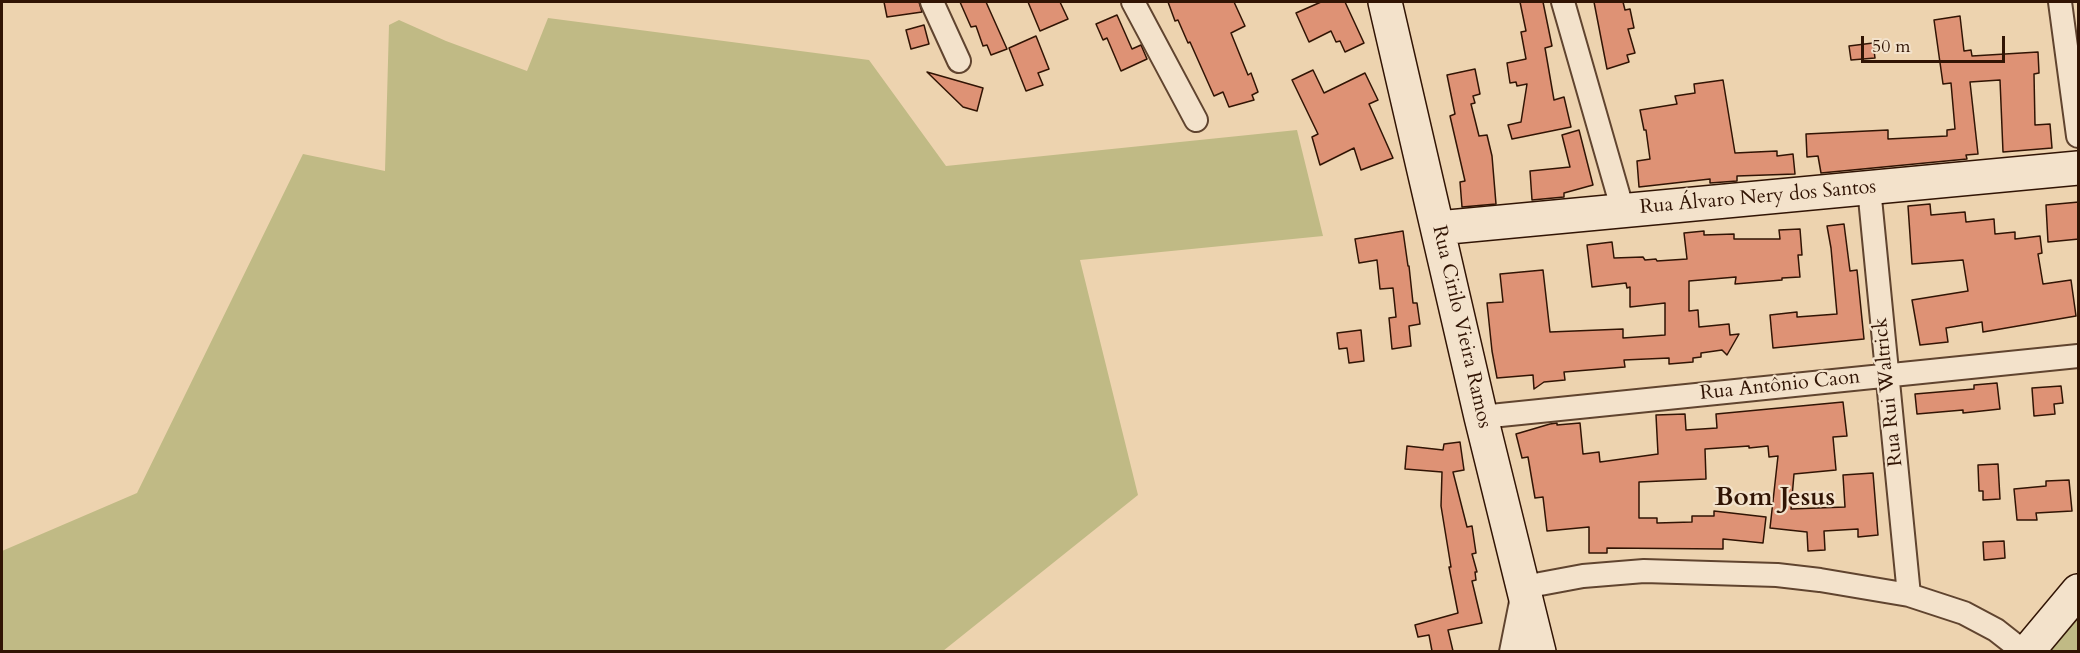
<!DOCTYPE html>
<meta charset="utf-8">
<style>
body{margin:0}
#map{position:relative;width:2080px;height:653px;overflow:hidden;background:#edd3af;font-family:Cardo,serif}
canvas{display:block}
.frame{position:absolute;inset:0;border:3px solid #311404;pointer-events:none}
.scale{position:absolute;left:1861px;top:36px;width:144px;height:27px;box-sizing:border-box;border:3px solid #311404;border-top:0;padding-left:8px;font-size:18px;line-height:21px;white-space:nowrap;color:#311404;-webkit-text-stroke:4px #f3e2cb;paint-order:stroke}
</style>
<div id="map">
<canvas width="2080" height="653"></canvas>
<div class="frame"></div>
<div class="scale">50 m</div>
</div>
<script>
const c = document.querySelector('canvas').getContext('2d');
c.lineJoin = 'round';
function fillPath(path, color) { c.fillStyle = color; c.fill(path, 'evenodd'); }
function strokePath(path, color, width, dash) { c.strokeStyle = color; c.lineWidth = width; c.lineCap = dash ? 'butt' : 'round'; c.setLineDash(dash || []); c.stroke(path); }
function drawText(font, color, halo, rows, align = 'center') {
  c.font = font + ' Cardo,serif'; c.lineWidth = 4.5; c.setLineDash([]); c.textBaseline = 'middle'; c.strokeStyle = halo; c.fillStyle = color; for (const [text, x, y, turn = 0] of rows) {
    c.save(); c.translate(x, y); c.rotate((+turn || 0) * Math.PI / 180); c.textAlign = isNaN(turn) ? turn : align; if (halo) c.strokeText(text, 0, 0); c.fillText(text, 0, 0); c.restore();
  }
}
fillPath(new Path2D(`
 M 548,18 L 869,60 L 946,166 L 1297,130 L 1323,236 L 1080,260 L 1138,495 L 943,651 L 2,651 L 2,551 L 137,493 L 303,154 L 385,171 L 389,25 L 399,20 L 446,41 L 527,71 Z
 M 2078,608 L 2078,651 L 2043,651 Z`), '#c0ba85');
const building = new Path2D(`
 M 884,2 L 919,2 L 922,12 L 887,17 Z
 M 960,2 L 986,2 L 1007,49 L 991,55 L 987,45 L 983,46 L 976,26 L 971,27 Z
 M 1028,2 L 1060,2 L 1068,19 L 1040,31 Z
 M 1168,2 L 1234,2 L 1245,26 L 1231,33 L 1248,75 L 1251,73 L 1258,92 L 1252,95 L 1254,100 L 1229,107 L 1223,92 L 1214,96 L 1190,42 L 1188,43 L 1178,20 L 1175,21 Z
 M 1321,2 L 1345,2 L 1364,43 L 1345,52 L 1340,41 L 1336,42 L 1331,31 L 1309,42 L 1296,13 Z
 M 1520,2 L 1543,2 L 1552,46 L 1545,48 L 1554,100 L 1564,97 L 1571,127 L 1512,139 L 1508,125 L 1521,122 L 1527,84 L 1517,86 L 1516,82 L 1510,83 L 1507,63 L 1526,59 L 1521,32 L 1526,31 Z
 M 1594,2 L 1623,2 L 1625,10 L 1630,9 L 1634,28 L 1628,29 L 1635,53 L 1627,55 L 1629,62 L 1607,69 Z
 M 1117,15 L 1132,49 L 1141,45 L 1147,59 L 1121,71 L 1107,38 L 1103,40 L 1096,24 Z
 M 1960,16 L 1964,51 L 1971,50 L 1972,56 L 2038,52 L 2039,73 L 2034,74 L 2035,125 L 2050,124 L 2052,148 L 2003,152 L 2000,80 L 1970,82 L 1978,154 L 1966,155 L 1967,159 L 1821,173 L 1818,156 L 1807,157 L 1806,134 L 1888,130 L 1888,139 L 1947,136 L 1947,130 L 1955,129 L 1951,83 L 1943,84 L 1934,20 Z
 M 924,25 L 929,44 L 911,49 L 906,30 Z
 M 1036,36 L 1049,69 L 1038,73 L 1043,85 L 1026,91 L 1009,48 Z
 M 1873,43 L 1875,58 L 1851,60 L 1849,46 Z
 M 1475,69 L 1480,94 L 1473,96 L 1475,103 L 1471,104 L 1479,136 L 1487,135 L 1492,156 L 1496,204 L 1462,207 L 1460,182 L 1465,181 L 1450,116 L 1455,114 L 1447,75 Z
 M 1313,70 L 1324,93 L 1365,73 L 1378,100 L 1369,104 L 1393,158 L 1361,170 L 1354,148 L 1320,165 L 1312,137 L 1318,134 L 1292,80 Z
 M 927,72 L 983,88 L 977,111 L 963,107 Z
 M 1723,80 L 1735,153 L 1777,151 L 1777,156 L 1793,154 L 1795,174 L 1737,176 L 1737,181 L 1710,183 L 1710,179 L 1639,187 L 1637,161 L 1650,159 L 1646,130 L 1644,130 L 1640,110 L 1677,104 L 1675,96 L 1695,93 L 1694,84 Z
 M 1579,130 L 1593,185 L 1564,193 L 1564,197 L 1532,200 L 1530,171 L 1570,167 L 1562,135 Z
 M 2079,202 L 2079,239 L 2048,242 L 2046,205 Z
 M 1930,204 L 1931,215 L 1965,212 L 1966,222 L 1994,219 L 1995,234 L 2015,232 L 2015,239 L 2040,236 L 2042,253 L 2038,254 L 2043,284 L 2071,280 L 2076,316 L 1983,332 L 1982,322 L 1946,328 L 1948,342 L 1920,345 L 1912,300 L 1968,291 L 1963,260 L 1912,264 L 1908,206 Z
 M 1844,224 L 1850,271 L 1857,270 L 1864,339 L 1773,348 L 1770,315 L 1797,312 L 1797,317 L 1837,314 L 1831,248 L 1827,226 Z
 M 1800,229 L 1802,255 L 1798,255 L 1800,277 L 1782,278 L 1782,280 L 1735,284 L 1736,277 L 1689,281 L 1689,311 L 1698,310 L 1699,327 L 1729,324 L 1730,335 L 1739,334 L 1727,355 L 1722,350 L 1701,353 L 1701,357 L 1693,358 L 1693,362 L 1669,364 L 1669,358 L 1624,360 L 1625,367 L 1564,372 L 1565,380 L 1544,382 L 1534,389 L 1533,375 L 1497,378 L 1492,351 L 1487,303 L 1503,302 L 1500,274 L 1543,270 L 1550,332 L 1623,329 L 1623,338 L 1665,335 L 1665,303 L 1630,307 L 1630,287 L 1627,288 L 1626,283 L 1592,287 L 1587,245 L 1612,242 L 1614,258 L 1643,257 L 1645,260 L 1656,259 L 1657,261 L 1687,259 L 1684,233 L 1704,231 L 1704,235 L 1734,234 L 1734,239 L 1780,239 L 1779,230 Z
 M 1403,231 L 1408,266 L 1409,266 L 1413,303 L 1417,303 L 1420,324 L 1409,326 L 1411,346 L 1392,349 L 1389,318 L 1396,317 L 1393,288 L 1380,289 L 1377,260 L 1359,263 L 1355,239 Z
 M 1361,330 L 1364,361 L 1349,363 L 1347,348 L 1339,349 L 1337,333 Z
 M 1997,383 L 2000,409 L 1963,413 L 1963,410 L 1917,414 L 1915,394 L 1974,389 L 1974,385 Z
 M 2061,386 L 2063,403 L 2054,404 L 2055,414 L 2034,416 L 2032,388 Z
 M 1843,402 L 1847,436 L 1833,437 L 1836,470 L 1794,474 L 1791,509 L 1845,507 L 1843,475 L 1873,473 L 1878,535 L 1858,537 L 1858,529 L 1824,531 L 1825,550 L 1808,551 L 1807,532 L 1770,528 L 1778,456 L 1769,457 L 1768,446 L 1749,448 L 1749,446 L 1705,449 L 1706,479 L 1639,482 L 1639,518 L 1657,518 L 1657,523 L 1692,522 L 1692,516 L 1714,516 L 1714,511 L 1766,517 L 1763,543 L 1723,539 L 1723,549 L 1607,548 L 1607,553 L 1589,553 L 1589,527 L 1547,531 L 1543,497 L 1535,498 L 1528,457 L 1522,458 L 1516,434 L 1550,424 L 1557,423 L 1557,425 L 1580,423 L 1583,454 L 1599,452 L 1600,462 L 1658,454 L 1656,415 L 1685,414 L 1686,430 L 1717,428 L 1716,414 Z
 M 1460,442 L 1464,470 L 1453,472 L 1467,527 L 1472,526 L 1476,553 L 1472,554 L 1477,572 L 1475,572 L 1476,580 L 1472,581 L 1482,623 L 1448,630 L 1453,651 L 1432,651 L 1429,635 L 1418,637 L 1415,625 L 1458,613 L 1449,567 L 1451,567 L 1441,506 L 1442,472 L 1405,469 L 1407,446 L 1443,450 L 1444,444 Z
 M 1998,464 L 2000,499 L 1983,500 L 1983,491 L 1979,491 L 1978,465 Z
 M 2069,480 L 2072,511 L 2036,513 L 2037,520 L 2017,520 L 2014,489 L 2046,486 L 2046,481 Z
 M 2004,541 L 2005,558 L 1984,560 L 1983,542 Z`);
fillPath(building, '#de9275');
strokePath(building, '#311404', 1.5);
const street = new Path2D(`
 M 932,2 L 959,61
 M 1133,2 L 1196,120
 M 1563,2 L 1623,211
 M 2060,2 L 2078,136
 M 1869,188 L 1909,595
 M 1481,417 L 2078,356
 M 1511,652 L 1524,587 L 1583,576 L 1644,571 L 1777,575 L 1820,580 L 1909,595 L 1964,613 L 1996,630 L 2024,652`);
const secondary = new Path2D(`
 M 1385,2 L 1481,417 L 1539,652
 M 1438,228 L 2078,168
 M 2027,652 L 2078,591`);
strokePath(street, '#60442f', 26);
strokePath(secondary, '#311404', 36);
strokePath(street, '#f3e2cb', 22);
strokePath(secondary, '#f3e2cb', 33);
drawText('20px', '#311404', '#f3e2cb', [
 ["Rua Álvaro Nery dos Santos",1758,198,-5],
 ["Rua Cirilo Vieira Ramos",1461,327,77],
 ["Rua Antônio Caon",1780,386,-6],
 ["Rua Rui Waltrick",1889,392,-96]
]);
drawText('bold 26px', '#311404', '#f3e2cb', [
 ["Bom Jesus",1775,499]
]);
</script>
